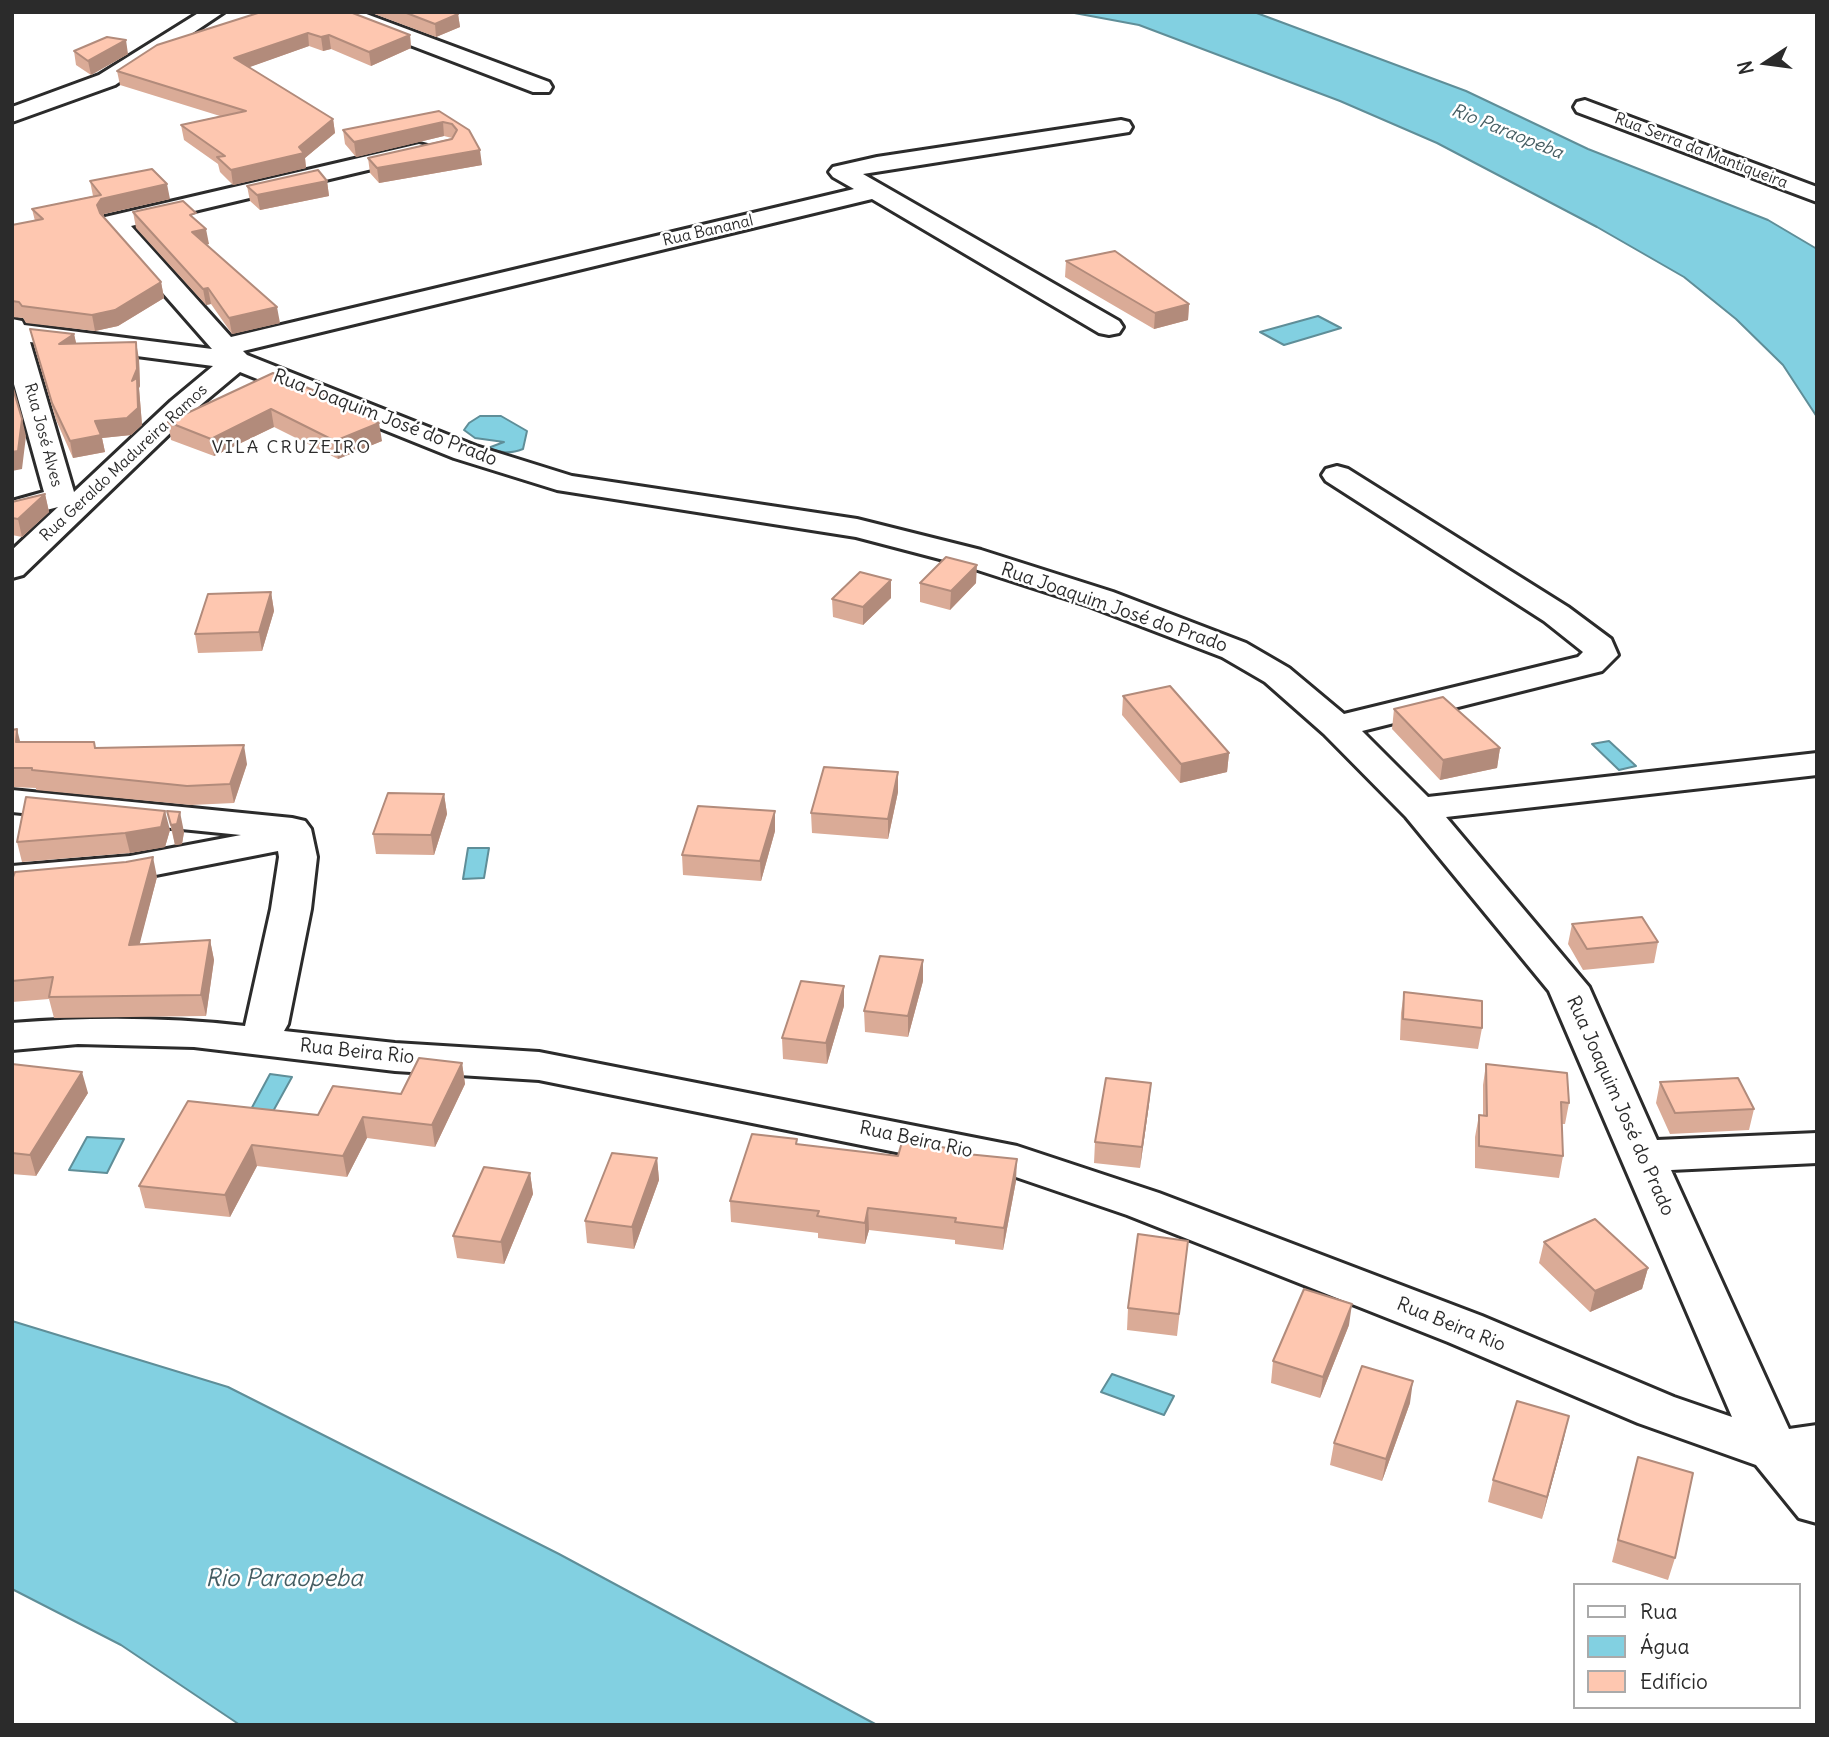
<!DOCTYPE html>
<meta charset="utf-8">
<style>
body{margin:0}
#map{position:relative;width:1829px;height:1737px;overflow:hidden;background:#fff;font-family:Delius,sans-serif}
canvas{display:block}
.frame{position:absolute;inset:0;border:14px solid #2b2b2b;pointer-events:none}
.legend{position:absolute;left:1573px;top:1583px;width:228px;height:126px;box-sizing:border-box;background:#fff;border:2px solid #aaa;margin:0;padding:9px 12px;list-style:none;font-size:21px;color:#2b2b2b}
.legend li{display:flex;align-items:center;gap:14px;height:35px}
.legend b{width:35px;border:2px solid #aaa}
.north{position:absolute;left:1731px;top:28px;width:70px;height:70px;-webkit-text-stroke:5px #fff;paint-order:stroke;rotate:257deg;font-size:19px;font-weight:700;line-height:28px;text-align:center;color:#2b2b2b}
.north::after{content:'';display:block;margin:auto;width:24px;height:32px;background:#2b2b2b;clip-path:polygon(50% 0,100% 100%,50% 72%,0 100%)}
</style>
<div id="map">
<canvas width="1829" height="1737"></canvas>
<div class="frame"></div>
<ul class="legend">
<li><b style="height:9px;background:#fff"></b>Rua</li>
<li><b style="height:19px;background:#82d0e1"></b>Água</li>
<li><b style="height:19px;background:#fec7b0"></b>Edifício</li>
</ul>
<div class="north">N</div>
</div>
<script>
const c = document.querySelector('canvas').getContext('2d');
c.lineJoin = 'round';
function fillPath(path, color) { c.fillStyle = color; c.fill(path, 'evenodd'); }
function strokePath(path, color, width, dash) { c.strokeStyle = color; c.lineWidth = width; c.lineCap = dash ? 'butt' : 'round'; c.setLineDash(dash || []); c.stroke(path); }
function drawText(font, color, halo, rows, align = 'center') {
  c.font = font + ' Delius,sans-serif'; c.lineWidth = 5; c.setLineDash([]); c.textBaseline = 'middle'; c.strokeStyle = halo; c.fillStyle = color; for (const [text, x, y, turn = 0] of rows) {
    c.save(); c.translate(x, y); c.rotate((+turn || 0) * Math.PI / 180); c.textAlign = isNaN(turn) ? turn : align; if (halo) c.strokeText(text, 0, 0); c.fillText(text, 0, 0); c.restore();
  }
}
const water = new Path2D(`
 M 1069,12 L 1254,12 L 1466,91 L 1588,149 L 1768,220 L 1817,249 L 1817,417 L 1783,365 L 1736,319 L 1684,277 L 1597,227 L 1437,143 L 1340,101 L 1139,25 Z
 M 1318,316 L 1341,328 L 1284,345 L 1260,332 Z
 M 480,416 L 501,416 L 527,431 L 523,449 C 510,454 501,453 488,448 L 504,442 L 475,438 L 464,430 L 469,423 Z
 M 1609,741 L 1636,766 L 1619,770 L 1592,744 Z
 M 468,848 L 489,848 L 484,878 L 463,879 Z
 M 270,1074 L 292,1077 L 271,1115 L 249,1113 Z
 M 87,1137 L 124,1139 L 107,1173 L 69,1170 Z
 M 12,1321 L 228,1387 L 559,1554 L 877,1725 L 240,1725 L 121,1645 L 12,1589 Z
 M 1112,1374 L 1174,1396 L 1164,1415 L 1101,1392 Z`);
fillPath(water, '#82d0e1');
strokePath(water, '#5f8e98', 2);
const minor = new Path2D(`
 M 200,12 L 224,12 L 115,85 L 12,122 L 12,107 L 99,75 Z
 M 331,12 L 361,12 L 549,82 L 552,87 L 549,92 L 533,92 L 334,16 Z
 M 1585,100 L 1817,187 L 1817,202 L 1577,112 L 1574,107 L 1577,102 Z
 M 1121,120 L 1129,122 L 1132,127 L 1129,132 L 863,174 L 1119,321 L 1123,327 L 1119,333 L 1109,335 L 1099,333 L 872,199 L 243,351 L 247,355 L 476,446 L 572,476 L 857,519 L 981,550 L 1113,592 L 1246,643 L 1289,668 L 1344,714 L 1578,657 L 1583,652 L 1544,621 L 1326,481 L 1322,475 L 1326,469 L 1337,466 L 1348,469 L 1568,607 L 1611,639 L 1618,655 L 1602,671 L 1362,731 L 1428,797 L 1817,753 L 1817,775 L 1446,817 L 1589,987 L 1657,1140 L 1817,1133 L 1817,1163 L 1671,1170 L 1789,1429 L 1817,1425 L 1817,1523 L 1799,1518 L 1756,1465 L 1638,1423 L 1448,1342 L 1127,1215 L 1010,1175 L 539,1080 L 395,1071 L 194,1047 L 78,1044 L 12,1050 L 12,1023 C 90,1017 167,1017 245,1026 L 271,909 L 279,857 L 278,851 L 130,880 L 12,890 L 12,866 L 130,856 L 241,835 L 12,812 L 12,790 L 292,818 L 305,821 L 311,829 L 317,857 L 311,909 L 288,1024 L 284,1031 L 395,1043 L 539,1052 L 1017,1146 L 1159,1193 L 1482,1316 L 1674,1397 L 1732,1417 L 1549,991 L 1406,817 L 1324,734 L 1265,682 L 1222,657 L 1089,606 L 959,564 L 856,537 L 557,490 L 454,458 L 240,372 L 191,413 L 23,575 L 12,578 L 12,550 L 58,507 L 12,519 L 12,501 L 44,492 L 12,377 L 12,319 L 22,321 L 24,325 L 212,349 L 105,227 L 102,222 L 105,217 L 419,144 L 427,146 L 431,151 L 427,156 L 131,226 L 231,337 L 854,189 L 833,177 L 829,172 L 833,167 L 877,157 ZM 30,342 L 213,366 L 171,401 L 74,492 Z`);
strokePath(minor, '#2b2b2b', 6);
fillPath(minor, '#fff');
fillPath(new Path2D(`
 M 261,12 L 410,35 L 411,48 L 371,66 L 331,49 L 323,51 L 309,46 L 249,67 L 333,119 L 335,133 L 305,158 L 306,168 L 233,185 L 220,172 L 218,164 L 184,140 L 181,125 L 220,116 L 120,85 L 117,71 Z
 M 369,12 L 451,12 L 458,14 L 460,27 L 436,37 Z
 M 74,51 L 128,54 L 91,75 L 76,65 Z
 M 439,111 L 469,130 L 482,165 L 379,183 L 370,173 L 368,158 L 452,138 L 444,136 L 356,157 L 345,144 L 343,130 Z
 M 90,181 L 170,199 L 104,214 L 103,217 L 161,282 L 164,298 L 118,326 L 95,331 L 26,323 L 23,318 L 12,317 L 12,225 L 35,221 L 32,209 L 93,196 Z
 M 327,181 L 329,196 L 260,210 L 250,201 L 247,186 Z
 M 133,212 L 197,221 L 209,244 L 206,245 L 280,323 L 232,334 L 211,304 L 206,305 L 136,228 Z
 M 1066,261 L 1189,304 L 1188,320 L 1154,329 L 1065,277 Z
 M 30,329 L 74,334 L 76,344 L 139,359 L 140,386 L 139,388 L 142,425 L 131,435 L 102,438 L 105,452 L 73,458 L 56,420 L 34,345 Z
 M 273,373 L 382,441 L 338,459 L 274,427 L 214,456 L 171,440 L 168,422 Z
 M 45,494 L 49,512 L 22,537 L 12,535 L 12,502 Z
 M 920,583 L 976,583 L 950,610 L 920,602 Z
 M 271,592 L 274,611 L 262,651 L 198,653 L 195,634 Z
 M 891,598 L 863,625 L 833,617 L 832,599 Z
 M 1123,696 L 1229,753 L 1227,772 L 1180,783 L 1122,715 Z
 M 1394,709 L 1500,748 L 1497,768 L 1440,780 L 1392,729 Z
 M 12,730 L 20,742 L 96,747 L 247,764 L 234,803 L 191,805 L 36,790 L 36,788 L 12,787 Z
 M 898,792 L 888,839 L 812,833 L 811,813 Z
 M 444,794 L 447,814 L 434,855 L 376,854 L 373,834 Z
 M 26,797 L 170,830 L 165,847 L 130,853 L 22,862 L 17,842 Z
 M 167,811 L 184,832 L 182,844 L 175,845 Z
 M 775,811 L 775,831 L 761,881 L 683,875 L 682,855 Z
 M 157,877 L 139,944 L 210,940 L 214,960 L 206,1016 L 54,1018 L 49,999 L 12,1002 L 12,880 Z
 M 1572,924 L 1658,942 L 1654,963 L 1583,970 L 1568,944 Z
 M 923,981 L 908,1037 L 865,1032 L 864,1011 Z
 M 1404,992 L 1482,1028 L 1478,1049 L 1400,1040 L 1401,1013 Z
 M 844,1006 L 827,1064 L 783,1059 L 782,1038 Z
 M 462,1063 L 465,1084 L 435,1147 L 367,1138 L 347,1177 L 257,1166 L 230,1217 L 145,1208 L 139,1186 L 318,1115 L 401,1094 Z
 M 12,1064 L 88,1093 L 36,1176 L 12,1174 Z
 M 1486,1064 L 1569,1103 L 1565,1124 L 1562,1124 L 1563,1156 L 1559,1178 L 1475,1168 L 1475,1137 L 1479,1115 L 1483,1116 L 1483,1085 Z
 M 1660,1082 L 1754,1109 L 1749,1130 L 1670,1134 L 1656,1103 Z
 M 1151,1083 L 1149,1104 L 1140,1168 L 1094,1163 L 1095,1142 Z
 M 797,1144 L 898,1156 L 948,1148 L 948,1152 L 1016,1181 L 1003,1250 L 955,1244 L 955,1240 L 869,1230 L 865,1244 L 818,1238 L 818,1233 L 731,1222 L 730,1201 Z
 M 657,1158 L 659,1180 L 634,1249 L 587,1243 L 585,1221 Z
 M 530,1173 L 533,1194 L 504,1264 L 457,1258 L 453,1236 Z
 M 1188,1241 L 1177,1336 L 1127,1330 L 1128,1308 Z
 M 1544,1242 L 1648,1268 L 1642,1289 L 1590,1312 L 1539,1263 Z
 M 1349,1325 L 1320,1398 L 1271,1383 L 1273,1361 Z
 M 1410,1403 L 1382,1481 L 1330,1465 L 1334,1443 Z
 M 1564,1438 L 1542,1519 L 1488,1502 L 1493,1480 Z
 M 1638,1457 L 1675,1558 L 1668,1580 L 1612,1562 Z`), '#daab97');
fillPath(new Path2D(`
 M 458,14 L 460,27 L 436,37 L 435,24 Z
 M 308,33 L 309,46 L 236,72 L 234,58 Z
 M 329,35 L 331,49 L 323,51 L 321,37 Z
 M 410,35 L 411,48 L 371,66 L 369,52 Z
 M 126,40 L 128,54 L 91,75 L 88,61 Z
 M 333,119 L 335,133 L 305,158 L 306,168 L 233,185 L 231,170 L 299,147 Z
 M 443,122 L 444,136 L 356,157 L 354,142 Z
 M 480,150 L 482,165 L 379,183 L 377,168 Z
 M 327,181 L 329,196 L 260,210 L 257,195 Z
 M 167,184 L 170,199 L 104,214 L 100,221 L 97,205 L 101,199 Z
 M 206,229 L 209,244 L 194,247 L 192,232 Z
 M 161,282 L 164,298 L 118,326 L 95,331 L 92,315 Z
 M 208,288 L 211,304 L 206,305 L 203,289 Z
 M 1189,304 L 1188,320 L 1154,329 L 1155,313 Z
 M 277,307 L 280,323 L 232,334 L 229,318 Z
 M 74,334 L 78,351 L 59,344 Z
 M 136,342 L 139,359 L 140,386 L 139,388 L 142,425 L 131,435 L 102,438 L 105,452 L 73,458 L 70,441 L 95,421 L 132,381 Z
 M 271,409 L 274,427 L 214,456 L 211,439 Z
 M 22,419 L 26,436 L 22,469 L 12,471 L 12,452 Z
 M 379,423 L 382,441 L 338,459 L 335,441 Z
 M 45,494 L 49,512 L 22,537 L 18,519 Z
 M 977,565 L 976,583 L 950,610 L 951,591 Z
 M 891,580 L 891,598 L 863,625 L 863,607 Z
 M 271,592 L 274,611 L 262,651 L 259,632 Z
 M 17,729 L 22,749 L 16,742 Z
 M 244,745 L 247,764 L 234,803 L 230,784 Z
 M 1500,748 L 1497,768 L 1440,780 L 1443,760 Z
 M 1229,753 L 1227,772 L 1180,783 L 1181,764 Z
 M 898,772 L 898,792 L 888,839 L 888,819 Z
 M 444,794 L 447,814 L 434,855 L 431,835 Z
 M 165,811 L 170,830 L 165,847 L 130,853 L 125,833 Z
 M 775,811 L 775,831 L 761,881 L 760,861 Z
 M 180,812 L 184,832 L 182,844 L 175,845 L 171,825 Z
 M 153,857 L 157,877 L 134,966 L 129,945 Z
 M 210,940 L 214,960 L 206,1016 L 201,995 Z
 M 923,960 L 923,981 L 908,1037 L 908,1016 Z
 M 844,986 L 844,1006 L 827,1064 L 826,1043 Z
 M 462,1063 L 465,1084 L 435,1147 L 432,1125 Z
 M 82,1072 L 88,1093 L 36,1176 L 30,1155 Z
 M 1151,1083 L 1149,1104 L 1140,1168 L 1142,1147 Z
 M 363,1117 L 367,1138 L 347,1177 L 343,1156 Z
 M 252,1145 L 257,1166 L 230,1217 L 225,1195 Z
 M 657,1158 L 659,1180 L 634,1249 L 632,1227 Z
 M 1017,1159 L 1016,1181 L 1003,1250 L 1004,1228 Z
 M 530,1173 L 533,1194 L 504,1264 L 501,1242 Z
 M 868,1208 L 869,1230 L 865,1244 L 865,1223 Z
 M 1648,1268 L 1642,1289 L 1590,1312 L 1595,1291 Z
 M 1352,1304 L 1349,1325 L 1320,1398 L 1323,1377 Z
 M 1413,1381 L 1410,1403 L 1382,1481 L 1386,1459 Z
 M 1569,1416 L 1564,1438 L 1542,1519 L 1547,1497 Z`), '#b28b7b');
const building = new Path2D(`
 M 261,12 L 350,12 L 410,35 L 369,52 L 329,35 L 321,37 L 308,33 L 234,58 L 333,119 L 299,147 L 304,153 L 231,170 L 217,157 L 225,156 L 181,125 L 246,111 L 117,71 L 157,45 Z
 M 404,12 L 451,12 L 458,14 L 435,24 Z
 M 107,37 L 126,40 L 88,61 L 74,51 Z
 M 439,111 L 469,130 L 480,150 L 377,168 L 368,158 L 452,139 L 457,130 L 452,124 L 443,122 L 354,142 L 343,130 Z
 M 152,169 L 167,184 L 101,199 L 97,205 L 100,213 L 161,282 L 115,310 L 92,315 L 22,306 L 19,302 L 12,301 L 12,225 L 43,219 L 32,209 L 101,195 L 90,181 Z
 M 318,170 L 327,181 L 257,195 L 247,186 Z
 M 183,201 L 196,213 L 190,215 L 206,229 L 192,232 L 277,307 L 229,318 L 208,288 L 203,289 L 133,212 Z
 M 1115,251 L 1189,304 L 1155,313 L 1066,261 Z
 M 30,329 L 74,334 L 59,344 L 136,342 L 137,369 L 132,381 L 137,378 L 138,408 L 127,418 L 95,421 L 101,435 L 70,441 L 52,403 Z
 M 273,373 L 355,408 L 351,409 L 379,423 L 335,441 L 271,409 L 211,439 L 168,422 Z
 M 12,385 L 22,419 L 18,451 L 12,452 Z
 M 45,494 L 18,519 L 12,518 L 12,502 Z
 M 946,557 L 977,565 L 951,591 L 920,583 Z
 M 860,572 L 891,580 L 863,607 L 832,599 Z
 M 271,592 L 259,632 L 195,634 L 208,594 Z
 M 1170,686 L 1229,753 L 1181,764 L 1123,696 Z
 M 1443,697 L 1500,748 L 1443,760 L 1394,709 Z
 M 17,729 L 16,742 L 94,742 L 95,748 L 244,745 L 230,784 L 187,786 L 32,770 L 32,768 L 12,768 L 12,730 Z
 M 824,767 L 898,772 L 888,819 L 811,813 Z
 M 388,793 L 444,794 L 431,835 L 373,834 Z
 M 26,797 L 165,811 L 161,827 L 125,833 L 17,842 Z
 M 698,806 L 775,811 L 760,861 L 682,855 Z
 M 167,811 L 180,812 L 177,824 L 171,825 Z
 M 153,857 L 129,945 L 210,940 L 201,995 L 49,997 L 53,977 L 12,981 L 12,880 L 15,872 L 126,862 Z
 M 1642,917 L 1658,942 L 1587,949 L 1572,924 Z
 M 880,956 L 923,960 L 908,1016 L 864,1011 Z
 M 801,981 L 844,986 L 826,1043 L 782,1038 Z
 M 1404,992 L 1482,1001 L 1482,1028 L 1403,1019 Z
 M 419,1058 L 462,1063 L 432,1125 L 363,1117 L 343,1156 L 252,1145 L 225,1195 L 139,1186 L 188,1101 L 318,1115 L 333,1086 L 401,1094 Z
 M 12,1064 L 82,1072 L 30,1155 L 12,1153 Z
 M 1486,1064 L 1567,1073 L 1569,1103 L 1561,1102 L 1563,1156 L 1479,1146 L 1479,1115 L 1487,1116 Z
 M 1106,1078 L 1151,1083 L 1142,1147 L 1095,1142 Z
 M 1738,1078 L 1754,1109 L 1675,1113 L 1660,1082 Z
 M 752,1134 L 797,1139 L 796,1144 L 898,1156 L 902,1142 L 948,1148 L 947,1152 L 1017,1159 L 1004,1228 L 955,1222 L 956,1218 L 868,1208 L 865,1223 L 817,1216 L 819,1211 L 730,1201 Z
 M 612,1153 L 657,1158 L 632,1227 L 585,1221 Z
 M 484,1167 L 530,1173 L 501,1242 L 453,1236 Z
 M 1595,1219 L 1648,1268 L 1595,1291 L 1544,1242 Z
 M 1138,1234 L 1188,1241 L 1179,1314 L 1128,1308 Z
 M 1304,1289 L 1352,1304 L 1323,1377 L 1273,1361 Z
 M 1362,1366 L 1413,1381 L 1386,1459 L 1334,1443 Z
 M 1517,1401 L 1569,1416 L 1547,1497 L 1493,1480 Z
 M 1638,1457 L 1693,1473 L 1675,1558 L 1618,1540 Z`);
fillPath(building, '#fec7b0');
strokePath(building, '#b28b7b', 2);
drawText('16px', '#2b2b2b', '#fff', [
 ["Rua Serra da Mantiqueira",1701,151,21],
 ["Rua Bananal",708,231,-13],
 ["Rua José Alves",43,435,75],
 ["Rua Geraldo Madureira Ramos",124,463,-43]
]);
drawText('italic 18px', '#455d62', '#fff', [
 ["Rio Paraopeba",1507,132,22]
]);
c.letterSpacing = '2px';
drawText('18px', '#2b2b2b', '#fff', [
 ["VILA CRUZEIRO",292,448]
]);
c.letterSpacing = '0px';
drawText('19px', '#2b2b2b', '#fff', [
 ["Rua Joaquim José do Prado",385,418,21],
 ["Rua Joaquim José do Prado",1114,608,19],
 ["Rua Beira Rio",357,1052,6],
 ["Rua Joaquim José do Prado",1620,1106,66],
 ["Rua Beira Rio",916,1140,12],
 ["Rua Beira Rio",1451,1325,22]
]);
drawText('italic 24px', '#455d62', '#fff', [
 ["Rio Paraopeba",284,1579]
]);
</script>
